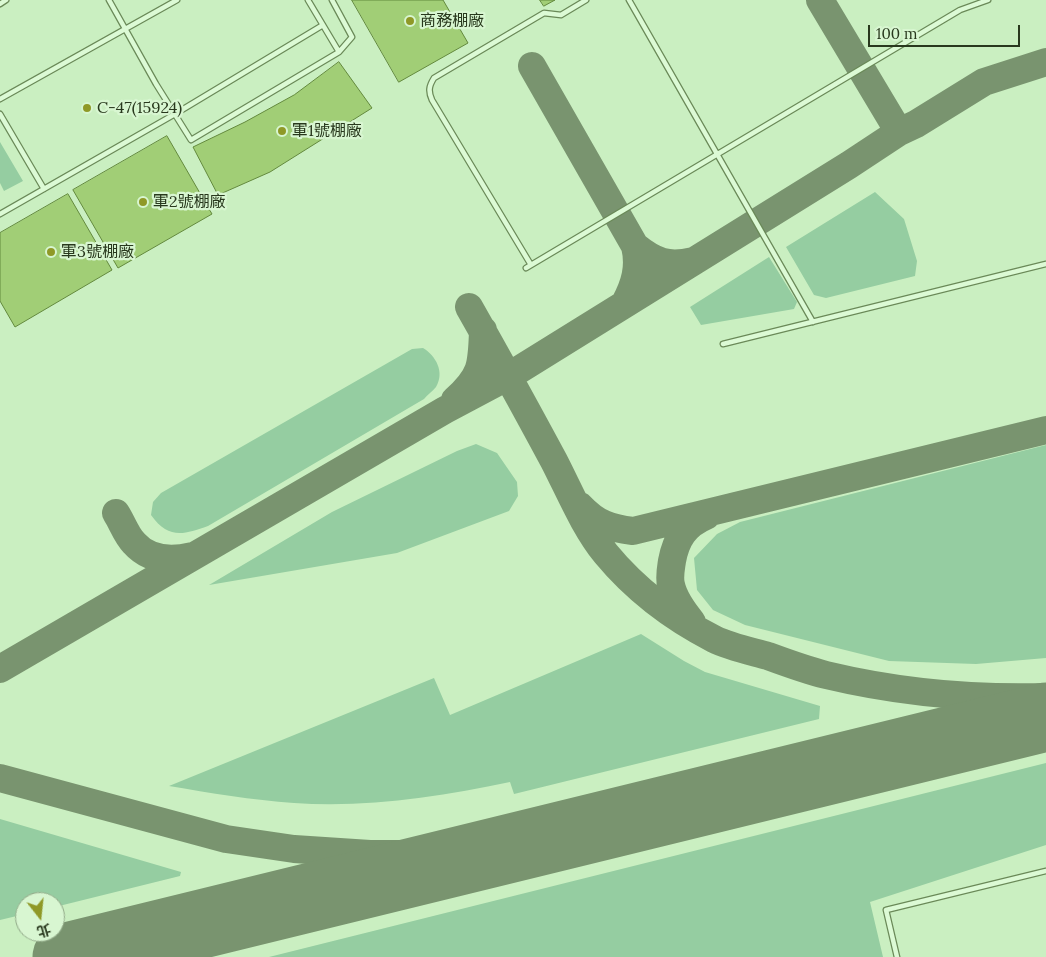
<!DOCTYPE html>
<meta charset="utf-8">
<style>
body{margin:0}
#map{position:relative;width:1046px;height:957px;overflow:hidden;background:#caefc1;font-family:Lora,"Noto Sans TC",serif}
canvas{display:block}
.north{position:absolute;left:15px;top:892px;width:50px;height:50px;box-sizing:border-box;background:#d8f6d1;border:1px solid #92aa89;border-radius:50%;rotate:164deg;font-size:14px;font-weight:700;line-height:20px;text-align:center;color:#28381d}
.north::after{content:'';display:block;margin:auto;width:18px;height:22px;background:#8f9927;clip-path:polygon(50% 0,100% 100%,50% 72%,0 100%)}
.scale{position:absolute;left:868px;top:25px;width:152px;height:22px;box-sizing:border-box;border:2px solid #28381d;border-top:0;padding-left:6px;font-size:15px;line-height:18px;white-space:nowrap;color:#28381d;-webkit-text-stroke:4px #d8f6d1;paint-order:stroke}
</style>
<div id="map">
<canvas width="1046" height="957"></canvas>
<div class="north">北</div>
<div class="scale">100 m</div>
</div>
<script>
const c = document.querySelector('canvas').getContext('2d');
c.lineJoin = 'round';
function fillPath(path, color) { c.fillStyle = color; c.fill(path, 'evenodd'); }
function strokePath(path, color, width, dash) { c.strokeStyle = color; c.lineWidth = width; c.lineCap = dash ? 'butt' : 'round'; c.setLineDash(dash || []); c.stroke(path); }
function drawText(font, color, halo, rows, align = 'center') {
  c.font = font + ' Lora,"Noto Sans TC",serif'; c.lineWidth = 4.5; c.setLineDash([]); c.textBaseline = 'middle'; c.strokeStyle = halo; c.fillStyle = color; for (const [text, x, y, turn = 0] of rows) {
    c.save(); c.translate(x, y); c.rotate((+turn || 0) * Math.PI / 180); c.textAlign = isNaN(turn) ? turn : align; if (halo) c.strokeText(text, 0, 0); c.fillText(text, 0, 0); c.restore();
  }
}
fillPath(new Path2D(`
 M 0,142 L 23,181 L 4,191 L 0,183 Z
 M 875,192 L 904,219 L 917,261 L 915,276 L 826,298 L 814,295 L 786,247 Z
 M 769,257 L 797,302 L 794,309 L 701,325 L 690,307 Z
 M 423,348 C 436,356 445,372 436,387 C 433,391 427,395 424,399 L 208,526 C 183,535 168,539 151,515 L 153,502 L 161,493 L 412,349 Z
 M 476,444 L 497,453 L 517,482 L 518,496 L 509,511 L 397,553 L 209,585 L 332,512 L 457,451 Z
 M 1046,445 L 1046,658 L 976,664 L 889,661 L 745,625 L 713,610 L 697,590 L 694,558 L 717,534 L 740,522 Z
 M 641,634 L 684,661 L 705,672 L 820,706 L 819,719 L 514,794 L 510,782 C 439,797 366,808 294,803 C 252,800 210,793 169,786 L 434,678 L 450,715 Z
 M 1046,763 L 1046,845 L 870,902 L 883,957 L 269,957 Z
 M 0,819 L 181,872 L 180,876 L 55,907 L 55,902 L 25,902 L 25,914 L 0,920 Z`), '#95cda1');
strokePath(new Path2D(`
 M 820,0 L 899,132
 M 532,66 L 635,246
 M 625,303 C 635,284 640,267 635,246 C 655,262 668,267 693,261
 M 469,307 C 498,358 526,409 554,461 C 570,492 584,527 606,554 C 635,589 673,618 714,639 C 730,647 750,651 768,656 C 787,663 806,670 826,675 C 897,692 973,699 1046,697
 M 455,400 C 482,376 482,365 483,330
 M 580,506 C 597,524 610,528 633,531 L 1046,430
 M 116,513 C 122,522 126,535 134,543 C 149,560 171,561 192,556
 M 692,622 C 683,611 674,599 671,585 C 669,577 671,568 672,561 C 676,539 685,525 706,516
 M 0,669 L 445,410 L 509,376 L 849,165 L 899,132 L 916,124 L 984,82 L 1046,62
 M 0,778 L 226,839 L 294,849 L 370,854 L 435,854 L 518,846`), '#79946f', 28);
strokePath(new Path2D(`
 M 67,957 L 1046,717`), '#79946f', 69);
const building = new Path2D(`
 M 352,0 L 443,0 L 468,43 L 399,82 Z
 M 540,0 L 555,0 L 544,6 Z
 M 339,62 L 372,108 L 270,172 L 218,195 L 193,147 L 245,122 L 294,95 Z
 M 167,136 L 212,214 L 118,268 L 73,190 Z
 M 68,194 L 112,270 L 15,327 L 0,301 L 0,233 Z`);
fillPath(building, '#a1ce76');
strokePath(building, '#63893d', 1);
const service = new Path2D(`
 M 109,0 L 156,84 L 191,140 L 339,52 L 308,0
 M 332,0 L 352,37 L 339,52
 M 629,0 L 813,322
 M 0,4 L 6,0
 M 0,99 L 177,0
 M 0,114 L 44,189
 M 0,214 L 175,114 L 323,25
 M 531,265 L 432,100 C 428,91 429,86 434,78 L 544,13 L 561,15 L 586,0
 M 526,268 L 960,10 L 988,0
 M 723,344 L 1046,264
 M 897,957 L 886,910 L 1046,871`);
strokePath(service, '#6a8958', 7);
strokePath(service, '#dcfad5', 4.5);
for (const [x, y, r, color] of [
 [410,21,5,"#8f9927"],
 [87,108,5,"#8f9927"],
 [282,131,5,"#8f9927"],
 [143,202,5,"#8f9927"],
 [51,252,5,"#8f9927"]
]) { const dot = new Path2D(); dot.arc(x, y, r, 0, 2 * Math.PI); c.fillStyle = color; c.fill(dot); strokePath(dot, '#d8f6d1', 2); }
drawText('16px', '#28381d', '#d8f6d1', [
 ["商務棚廠",420,21],
 ["C-47(15924)",97,108],
 ["軍1號棚廠",292,131],
 ["軍2號棚廠",153,202],
 ["軍3號棚廠",61,252]
], 'left');
</script>
